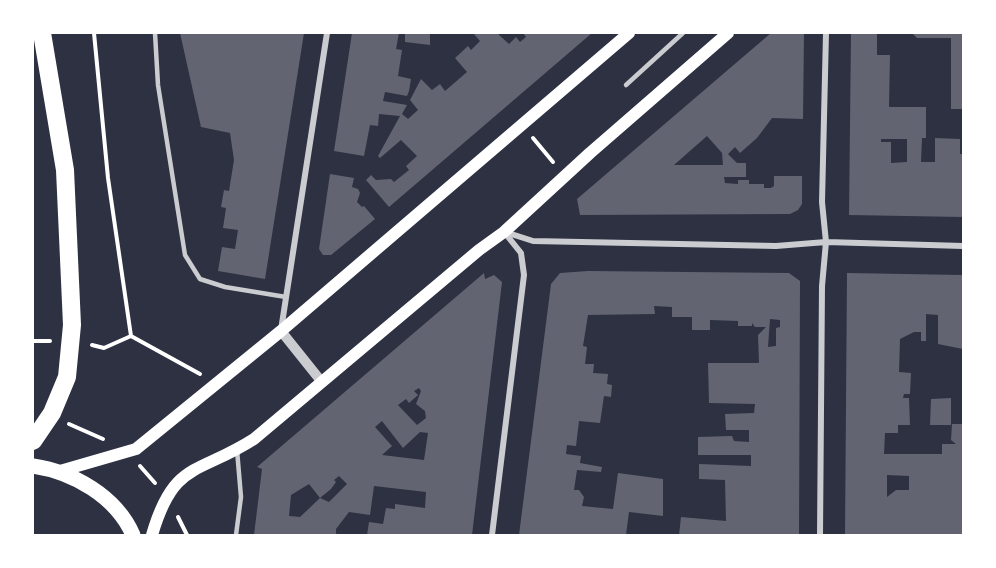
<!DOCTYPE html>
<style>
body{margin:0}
#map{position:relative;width:996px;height:568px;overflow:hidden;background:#2d3142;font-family:"Roboto Condensed",sans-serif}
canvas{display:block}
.frame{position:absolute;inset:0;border:34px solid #fff;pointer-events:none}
</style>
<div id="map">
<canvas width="996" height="568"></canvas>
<div class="frame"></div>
</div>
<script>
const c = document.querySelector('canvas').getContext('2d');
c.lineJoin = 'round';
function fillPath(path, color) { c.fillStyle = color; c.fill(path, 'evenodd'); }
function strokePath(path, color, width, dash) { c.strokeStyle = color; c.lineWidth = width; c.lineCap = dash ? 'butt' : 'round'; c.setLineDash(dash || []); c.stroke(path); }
fillPath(new Path2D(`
 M 180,33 L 304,33 L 265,279 L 218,271 L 222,247 L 235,249 L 238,230 L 223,228 L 226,208 L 221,207 L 224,190 L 229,191 L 234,160 L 230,133 L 201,127 Z
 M 352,33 L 399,33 L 396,49 L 402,50 L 398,76 L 411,79 L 409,91 L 407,96 L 385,92 L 383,101 L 407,105 L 402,114 L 408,119 L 418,110 L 410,100 L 421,79 L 432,90 L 440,84 L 445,91 L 467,72 L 455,58 L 468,46 L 471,50 L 480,41 L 473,33 L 497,33 L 509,44 L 516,37 L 520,42 L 526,37 L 523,33 L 592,33 L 389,207 L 366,180 L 371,175 L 376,180 L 391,179 L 394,182 L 409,170 L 406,166 L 417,156 L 401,140 L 380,158 L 378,156 L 400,116 L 379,114 L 378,126 L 370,125 L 364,156 L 334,151 Z
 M 405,33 L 430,33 L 430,45 L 405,42 Z
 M 771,33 L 804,33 L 803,119 L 772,118 L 757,138 L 740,153 L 735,147 L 728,154 L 737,163 L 746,163 L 746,177 L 724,177 L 725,183 L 738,184 L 738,180 L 749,180 L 749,184 L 764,184 L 764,188 L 771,188 L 774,186 L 774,176 L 802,176 L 802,204 L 798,210 L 790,214 L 580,215 L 577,199 ZM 707,136 L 722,153 L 723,165 L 674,165 Z
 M 851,33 L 877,33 L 877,55 L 890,55 L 889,107 L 926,107 L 926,138 L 922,138 L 921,162 L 935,162 L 935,138 L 960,139 L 960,154 L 963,154 L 963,217 L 849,215 ZM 881,139 L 907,139 L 907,162 L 891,163 L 891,142 L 881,142 Z
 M 912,33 L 963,33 L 963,109 L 951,109 L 951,38 L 917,38 Z
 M 330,174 L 354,178 L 352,187 L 358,189 L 360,193 L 357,202 L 362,207 L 364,206 L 375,219 L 331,255 L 323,255 L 319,249 Z
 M 588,271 L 789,273 L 800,281 L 799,535 L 679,535 L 681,517 L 726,521 L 725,480 L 699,479 L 699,464 L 751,466 L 751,455 L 698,455 L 698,437 L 732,436 L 734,441 L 749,442 L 749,430 L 726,430 L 725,414 L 754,413 L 755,404 L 709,403 L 708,363 L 759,363 L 758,335 L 766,327 L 755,327 L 752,323 L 752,326 L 738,326 L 738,321 L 710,320 L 710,330 L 692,330 L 692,317 L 672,317 L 672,307 L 654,306 L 655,314 L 588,315 L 583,346 L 587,347 L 585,364 L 594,364 L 593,373 L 608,374 L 607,384 L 612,385 L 611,397 L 604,396 L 600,423 L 579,421 L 576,446 L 567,445 L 566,454 L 581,456 L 580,463 L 602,467 L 601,472 L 577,470 L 574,490 L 579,490 L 584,497 L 582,506 L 613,509 L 618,473 L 663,479 L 663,516 L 629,512 L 626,535 L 519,535 L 551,284 L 560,273 ZM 770,319 L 780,320 L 780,327 L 776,328 L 776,346 L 768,347 Z
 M 484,273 L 485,279 L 494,275 L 502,282 L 472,535 L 367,535 L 369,522 L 383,524 L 386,508 L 395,509 L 395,504 L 425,508 L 426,492 L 374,486 L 370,515 L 349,512 L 336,529 L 336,535 L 254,535 L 262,469 L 257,467 ZM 419,388 L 421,391 L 416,404 L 425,411 L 426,418 L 417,425 L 398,405 L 406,399 L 409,403 L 418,395 L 414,391 ZM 382,421 L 403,448 L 420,432 L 428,433 L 424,460 L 382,455 L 392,446 L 375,427 ZM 339,476 L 347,484 L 329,502 L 320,498 L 300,517 L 289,516 L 291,495 L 309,484 L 320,498 L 331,489 L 336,482 L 334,480 Z
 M 847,273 L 963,275 L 963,349 L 938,344 L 938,315 L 926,314 L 926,341 L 921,341 L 921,332 L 914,332 L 900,339 L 899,372 L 911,373 L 910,394 L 904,394 L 903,398 L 909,398 L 910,425 L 898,425 L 898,433 L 885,433 L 884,454 L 942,454 L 942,444 L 956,444 L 951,440 L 952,424 L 963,424 L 963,535 L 845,535 ZM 887,475 L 909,476 L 909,490 L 896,490 L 887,497 Z
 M 951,398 L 951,425 L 930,425 L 931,399 Z`), '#626471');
strokePath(new Path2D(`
 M 94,33 L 108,178 L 131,336
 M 533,138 L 553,162
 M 33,341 L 50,341
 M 92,345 L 104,348 L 131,336 L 200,374
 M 69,424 L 103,439
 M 140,466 L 155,483
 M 178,517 L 187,535`), '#fff', 4);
strokePath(new Path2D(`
 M 155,33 L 158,85 L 185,255 L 200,279 L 225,287 L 286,297
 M 626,85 L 683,33
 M 236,535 L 241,497 L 237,450`), '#caccd0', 4.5);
strokePath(new Path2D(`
 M 505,232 L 533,241 L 776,246 L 826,242 L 963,246
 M 281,330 L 327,33
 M 492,535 L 524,275 L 521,253 L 505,233
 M 820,535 L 822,286 L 826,242 L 822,202 L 826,33`), '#caccd0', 6);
strokePath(new Path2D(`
 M 281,331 L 321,381`), '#caccd0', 10);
strokePath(new Path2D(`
 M 60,471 L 136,449 L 281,331 L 629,33
 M 152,535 C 174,460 198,475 254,439 L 479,250 L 504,232 L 590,153 L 728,33`), '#fff', 12);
strokePath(new Path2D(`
 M 33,466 C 73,472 116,496 133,535`), '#fff', 15);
strokePath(new Path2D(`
 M 33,441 L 52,413 L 67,377 L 72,325 L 65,170 L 42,33`), '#fff', 18);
</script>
